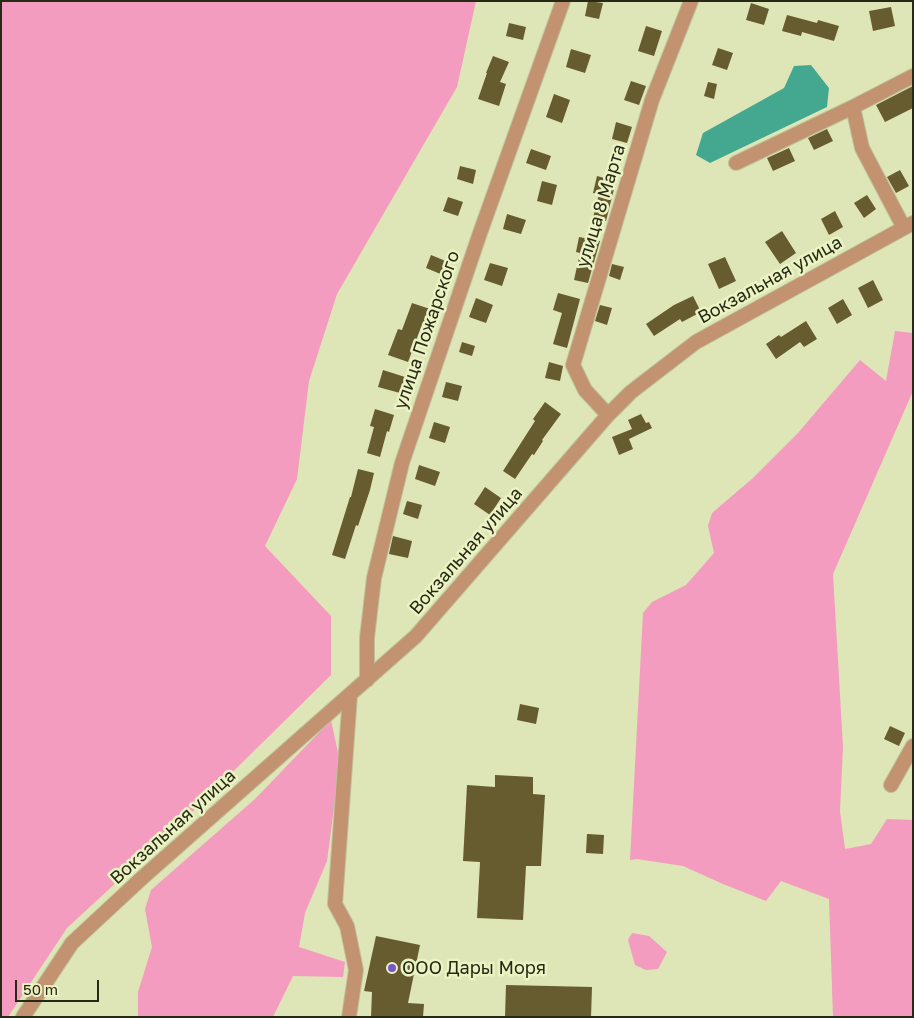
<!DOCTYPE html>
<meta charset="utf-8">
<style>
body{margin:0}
#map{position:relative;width:914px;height:1018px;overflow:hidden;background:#dee5b6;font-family:"Golos Text",sans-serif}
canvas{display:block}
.frame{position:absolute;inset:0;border:2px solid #272917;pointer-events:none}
.scale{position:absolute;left:15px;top:980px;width:84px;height:22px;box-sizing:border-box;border:2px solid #272917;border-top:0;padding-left:6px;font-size:15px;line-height:18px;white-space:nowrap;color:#272917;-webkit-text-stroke:4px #ecf3c3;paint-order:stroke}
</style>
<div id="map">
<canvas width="914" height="1018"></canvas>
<div class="frame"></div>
<div class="scale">50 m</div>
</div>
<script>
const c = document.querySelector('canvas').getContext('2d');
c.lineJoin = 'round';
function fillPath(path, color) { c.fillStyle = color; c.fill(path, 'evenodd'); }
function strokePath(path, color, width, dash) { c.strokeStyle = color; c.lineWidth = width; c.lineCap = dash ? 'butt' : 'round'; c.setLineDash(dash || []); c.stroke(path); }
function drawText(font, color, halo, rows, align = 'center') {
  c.font = font + ' "Golos Text",sans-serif'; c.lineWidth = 5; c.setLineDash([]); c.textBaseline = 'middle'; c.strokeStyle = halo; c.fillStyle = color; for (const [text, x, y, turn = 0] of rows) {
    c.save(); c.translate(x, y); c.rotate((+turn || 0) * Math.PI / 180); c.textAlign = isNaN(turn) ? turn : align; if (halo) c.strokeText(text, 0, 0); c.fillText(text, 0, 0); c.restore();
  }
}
fillPath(new Path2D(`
 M 1,1 L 476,1 L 457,87 L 337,294 L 309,381 L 297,479 L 265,546 L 331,616 L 331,675 L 182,822 L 67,928 L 8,1017 L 1,1017 Z
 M 895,331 L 913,333 L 913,391 L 833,574 L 843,747 L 840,811 L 845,849 L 871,844 L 887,819 L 913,820 L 913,1017 L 833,1017 L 829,899 L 781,881 L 766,901 L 723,884 L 683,866 L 637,859 L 630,860 L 643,613 L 652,602 L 686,585 L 714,553 L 708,526 L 712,513 L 753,478 L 798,433 L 860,360 L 886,381 Z
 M 331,720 L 340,762 L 327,861 L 305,913 L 299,947 L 345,962 L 343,977 L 293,976 L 273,1017 L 138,1017 L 138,992 L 152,947 L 145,909 L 151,890 L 255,799 Z
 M 632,933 L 649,936 L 667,952 L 658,969 L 646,970 L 635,965 L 628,940 Z`), '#f39cbf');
fillPath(new Path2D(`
 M 811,65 L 829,88 L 827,107 L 710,163 L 696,155 L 703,133 L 784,88 L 794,66 Z`), '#44a890');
fillPath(new Path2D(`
 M 588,1 L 603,3 L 599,19 L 585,16 Z
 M 751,3 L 769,9 L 764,25 L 746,20 Z
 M 891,7 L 895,26 L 873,31 L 869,11 Z
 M 787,15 L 817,23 L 818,20 L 839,26 L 834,41 L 802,32 L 801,36 L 782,31 Z
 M 509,23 L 526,27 L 523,40 L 506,36 Z
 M 646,26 L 662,31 L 654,56 L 638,51 Z
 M 718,48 L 733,53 L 727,70 L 712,65 Z
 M 571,49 L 591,55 L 585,73 L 566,67 Z
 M 493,56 L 509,62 L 500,82 L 506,84 L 499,106 L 478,99 L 487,73 L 486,73 Z
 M 631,81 L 646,86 L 639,105 L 624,100 Z
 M 708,82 L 717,84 L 714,99 L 704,96 Z
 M 913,86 L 913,108 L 885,122 L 876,105 Z
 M 554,94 L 570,100 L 562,123 L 546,117 Z
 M 616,122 L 632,127 L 627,143 L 612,139 Z
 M 827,129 L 833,141 L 814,150 L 808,138 Z
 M 789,148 L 795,161 L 773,171 L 767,158 Z
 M 531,149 L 551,156 L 546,170 L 526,163 Z
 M 460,166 L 476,170 L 473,184 L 457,179 Z
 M 900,170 L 909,186 L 896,193 L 887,177 Z
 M 597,176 L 616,181 L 606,221 L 593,218 L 599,194 L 593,193 Z
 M 542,181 L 557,185 L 552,205 L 537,201 Z
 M 867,195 L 876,209 L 864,218 L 854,203 Z
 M 448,197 L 463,202 L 458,216 L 443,211 Z
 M 835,211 L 843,227 L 829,235 L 821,219 Z
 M 507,214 L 526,220 L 521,234 L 503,229 Z
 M 782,231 L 796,253 L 780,264 L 765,242 Z
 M 579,237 L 600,241 L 588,283 L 574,280 L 580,253 L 576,252 Z
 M 431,255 L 448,262 L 443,275 L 426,268 Z
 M 725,257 L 736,281 L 719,289 L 708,264 Z
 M 490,263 L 508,268 L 502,286 L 484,280 Z
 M 612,264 L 624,267 L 620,280 L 609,276 Z
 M 873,280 L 883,300 L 868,308 L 858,288 Z
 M 558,293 L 580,299 L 567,348 L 553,344 L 562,313 L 553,310 Z
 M 693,296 L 701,312 L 682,322 L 680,319 L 654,336 L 646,324 L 674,305 Z
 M 476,298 L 493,305 L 486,323 L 469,317 Z
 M 843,299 L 852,315 L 837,324 L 828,308 Z
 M 412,303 L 430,309 L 425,323 L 423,322 L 408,362 L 388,355 L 398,329 L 402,330 Z
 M 600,305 L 612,308 L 607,325 L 595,321 Z
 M 806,321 L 817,339 L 804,347 L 800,342 L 776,359 L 766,344 L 779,335 L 781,337 Z
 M 462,342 L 475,346 L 472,356 L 459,352 Z
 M 549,362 L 563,366 L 560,381 L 545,378 Z
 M 383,370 L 405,377 L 400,393 L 378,387 Z
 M 446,382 L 462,386 L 458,401 L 442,397 Z
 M 545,402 L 561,414 L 542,440 L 543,441 L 534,455 L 532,454 L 515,479 L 503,471 L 535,421 L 533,419 Z
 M 375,409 L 394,415 L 389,432 L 387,431 L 380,457 L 367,453 L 374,427 L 370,426 Z
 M 641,414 L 646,423 L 649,422 L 652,428 L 629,439 L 633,449 L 619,455 L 612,437 L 632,429 L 628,420 Z
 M 434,422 L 450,427 L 445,443 L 429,438 Z
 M 419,465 L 440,472 L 435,486 L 415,479 Z
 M 358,469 L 374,473 L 370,490 L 358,526 L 356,525 L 345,559 L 332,555 L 350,497 L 351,497 Z
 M 485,487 L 501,498 L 490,515 L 474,504 Z
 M 407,501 L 422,505 L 418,519 L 403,514 Z
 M 393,536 L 412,541 L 408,558 L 389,554 Z
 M 520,704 L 539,708 L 536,724 L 517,720 Z
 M 890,726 L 905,733 L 899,746 L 884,739 Z
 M 495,775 L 533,777 L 533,794 L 545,795 L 541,866 L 526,866 L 523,920 L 477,918 L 480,862 L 463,861 L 467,785 L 495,787 Z
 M 587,834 L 604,835 L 603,854 L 586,853 Z
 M 376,936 L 420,945 L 408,1003 L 424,1004 L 423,1017 L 371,1017 L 372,992 L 364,991 Z
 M 506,985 L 592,987 L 591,1017 L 505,1017 Z`), '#675b30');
const minor = new Path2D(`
 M 853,107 L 862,148 L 904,228
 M 736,163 L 853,107 L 913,76
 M 608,415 L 585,390 L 573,365 L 652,100 L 691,1
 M 367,680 L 367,638 L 374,578 L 402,463 L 480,233 L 563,1
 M 891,785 L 913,746
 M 23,1017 L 72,943 L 142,878 L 416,636 L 608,415 L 631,392 L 696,342 L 913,223
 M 349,1017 L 356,970 L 347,926 L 335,904 L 350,695`);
strokePath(minor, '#bdc399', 16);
strokePath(minor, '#c39271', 14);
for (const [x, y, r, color] of [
 [392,968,5,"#7a54cd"]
]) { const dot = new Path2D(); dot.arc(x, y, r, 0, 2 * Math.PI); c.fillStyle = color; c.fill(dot); strokePath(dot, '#ecf3c3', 2); }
drawText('18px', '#272917', '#ecf3c3', [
 ["улица 8 Марта",601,206,-73],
 ["Вокзальная улица",770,280,-29],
 ["улица Пожарского",427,330,-71],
 ["Вокзальная улица",466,551,-49],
 ["Вокзальная улица",173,827,-42]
]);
drawText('18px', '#272917', '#ecf3c3', [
 ["ООО Дары Моря",402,968]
], 'left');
</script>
